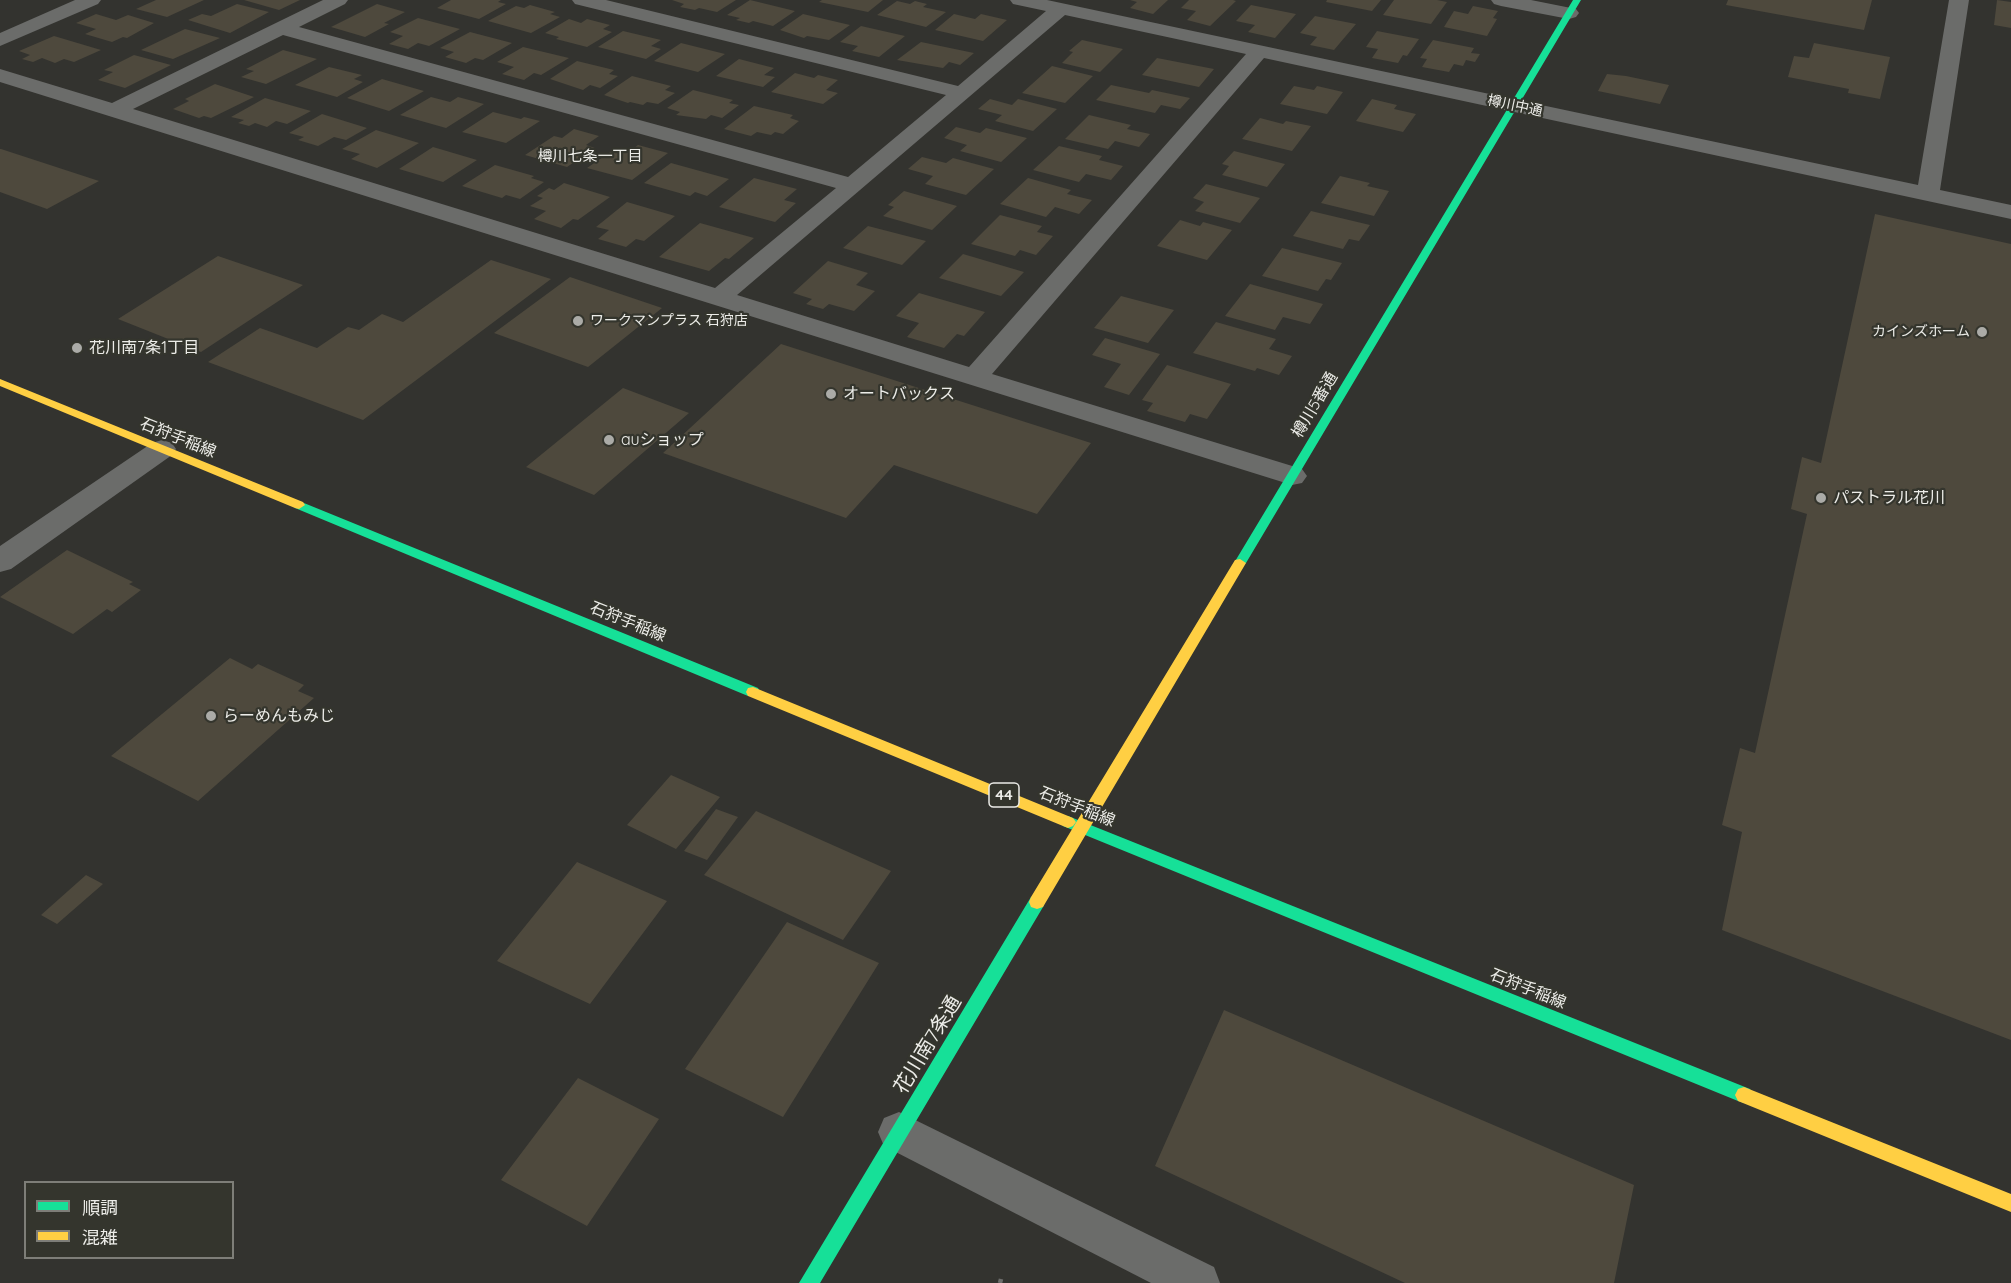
<!DOCTYPE html>
<meta charset="utf-8">
<style>
body{margin:0}
#map{position:relative;width:2011px;height:1283px;overflow:hidden;background:#33332f;font-family:Quicksand,"Noto Sans JP",sans-serif}
canvas{display:block}
.legend{position:absolute;left:24px;top:1181px;width:210px;height:78px;box-sizing:border-box;background:#34352d;border:2px solid #7e7e78;margin:0;padding:8px 10px;list-style:none;font-size:18px;color:#ecece8}
.legend li{display:flex;align-items:center;gap:12px;height:30px}
.legend b{width:30px;border:2px solid #7e7e78}
</style>
<div id="map">
<canvas width="2011" height="1283"></canvas>
<ul class="legend">
<li><b style="height:8px;background:#16e098"></b>順調</li>
<li><b style="height:8px;background:#ffcf43"></b>混雑</li>
</ul>
</div>
<script>
const c = document.querySelector('canvas').getContext('2d');
c.lineJoin = 'round';
function fillPath(path, color) { c.fillStyle = color; c.fill(path, 'evenodd'); }
function strokePath(path, color, width, dash) { c.strokeStyle = color; c.lineWidth = width; c.lineCap = dash ? 'butt' : 'round'; c.setLineDash(dash || []); c.stroke(path); }
function drawText(font, color, halo, rows, align = 'center') {
  c.font = font + ' Quicksand,"Noto Sans JP",sans-serif'; c.lineWidth = 4.5; c.setLineDash([]); c.textBaseline = 'middle'; c.strokeStyle = halo; c.fillStyle = color; for (const [text, x, y, turn = 0] of rows) {
    c.save(); c.translate(x, y); c.rotate((+turn || 0) * Math.PI / 180); c.textAlign = isNaN(turn) ? turn : align; if (halo) c.strokeText(text, 0, 0); c.fillText(text, 0, 0); c.restore();
  }
}
fillPath(new Path2D(`
 M 156,0 L 204,0 L 167,17 L 136,9 Z
 M 244,0 L 300,0 L 279,10 Z
 M 451,0 L 501,0 L 498,2 L 506,4 L 479,19 L 437,8 Z
 M 672,0 L 736,0 L 717,12 L 699,8 L 695,10 L 680,7 L 684,4 Z
 M 750,0 L 795,11 L 773,26 L 753,21 L 749,23 L 736,20 L 740,18 L 727,15 Z
 M 822,0 L 883,0 L 868,12 L 819,2 Z
 M 1130,0 L 1168,0 L 1153,14 L 1130,8 L 1137,2 Z
 M 1189,0 L 1233,0 L 1236,1 L 1210,26 L 1187,20 L 1196,11 L 1181,8 Z
 M 1327,0 L 1381,0 L 1372,11 L 1326,2 Z
 M 1394,0 L 1437,0 L 1447,2 L 1431,24 L 1383,15 Z
 M 1728,0 L 1872,0 L 1864,30 L 1726,5 Z
 M 1997,0 L 2011,2 L 2011,28 L 1994,25 Z
 M 897,1 L 910,4 L 915,1 L 927,4 L 923,7 L 946,12 L 926,27 L 877,15 Z
 M 237,4 L 269,12 L 230,33 L 188,20 L 202,14 L 211,16 Z
 M 377,4 L 405,12 L 384,23 L 389,24 L 365,37 L 331,27 Z
 M 530,5 L 555,12 L 550,14 L 560,17 L 531,33 L 488,21 L 516,6 L 524,8 Z
 M 1251,5 L 1296,14 L 1275,38 L 1248,32 L 1255,25 L 1236,21 Z
 M 1473,6 L 1498,11 L 1493,18 L 1497,19 L 1487,36 L 1444,27 L 1454,11 L 1468,14 Z
 M 96,14 L 116,20 L 128,15 L 154,23 L 127,38 L 123,37 L 112,42 L 85,34 L 96,29 L 76,23 Z
 M 803,14 L 850,25 L 829,40 L 807,36 L 804,38 L 780,30 Z
 M 954,14 L 975,19 L 981,14 L 1007,20 L 983,41 L 935,30 Z
 M 1315,16 L 1356,24 L 1334,50 L 1310,45 L 1317,37 L 1300,33 Z
 M 418,18 L 460,29 L 429,46 L 418,43 L 408,49 L 389,44 L 403,36 L 390,32 Z
 M 569,19 L 581,23 L 587,19 L 610,25 L 603,29 L 612,32 L 587,47 L 556,39 L 559,37 L 545,33 Z
 M 861,26 L 905,36 L 879,57 L 852,51 L 858,46 L 840,42 Z
 M 185,29 L 220,38 L 173,59 L 141,50 Z
 M 623,31 L 661,40 L 651,46 L 661,49 L 646,59 L 598,47 Z
 M 1377,31 L 1419,39 L 1407,56 L 1403,55 L 1398,63 L 1372,58 L 1378,49 L 1366,47 Z
 M 470,32 L 512,43 L 483,60 L 475,58 L 466,63 L 445,57 L 454,52 L 440,48 Z
 M 54,36 L 101,50 L 74,62 L 64,59 L 55,63 L 42,58 L 33,62 L 22,59 L 30,55 L 19,51 Z
 M 1082,40 L 1123,49 L 1100,72 L 1062,63 L 1073,52 L 1069,51 Z
 M 1433,40 L 1474,48 L 1471,53 L 1480,54 L 1475,62 L 1466,60 L 1463,66 L 1454,64 L 1449,72 L 1422,67 L 1427,59 L 1420,58 Z
 M 921,42 L 974,53 L 960,65 L 949,62 L 943,68 L 897,60 Z
 M 681,43 L 725,54 L 698,72 L 654,61 Z
 M 1814,43 L 1890,57 L 1880,99 L 1848,93 L 1849,89 L 1788,77 L 1794,56 L 1809,58 Z
 M 523,47 L 569,58 L 541,75 L 534,73 L 524,80 L 502,74 L 514,67 L 497,62 Z
 M 283,50 L 317,59 L 266,84 L 241,77 L 254,71 L 246,69 Z
 M 134,55 L 171,65 L 125,88 L 98,80 L 113,72 L 104,70 Z
 M 1157,58 L 1214,69 L 1199,87 L 1142,75 Z
 M 739,59 L 774,68 L 764,75 L 775,77 L 763,87 L 716,76 Z
 M 577,61 L 614,70 L 609,74 L 618,76 L 600,88 L 590,85 L 583,90 L 550,79 Z
 M 1052,66 L 1093,76 L 1065,103 L 1022,93 Z
 M 329,67 L 362,75 L 354,79 L 363,82 L 337,97 L 295,85 Z
 M 795,73 L 814,78 L 818,75 L 838,80 L 826,90 L 838,93 L 823,104 L 771,92 Z
 M 1607,74 L 1626,76 L 1669,85 L 1660,104 L 1598,91 Z
 M 632,76 L 671,86 L 665,90 L 675,93 L 658,104 L 647,102 L 643,105 L 630,102 L 628,103 L 604,95 Z
 M 382,79 L 424,91 L 389,111 L 347,98 Z
 M 215,84 L 254,97 L 211,118 L 204,116 L 199,118 L 173,109 L 189,101 L 185,99 Z
 M 1111,85 L 1149,93 L 1152,90 L 1190,98 L 1180,109 L 1161,105 L 1155,113 L 1096,100 Z
 M 1294,86 L 1314,90 L 1317,86 L 1343,92 L 1327,114 L 1280,104 Z
 M 693,90 L 733,100 L 729,103 L 739,105 L 722,118 L 711,115 L 706,119 L 676,115 L 680,112 L 667,108 Z
 M 431,97 L 450,102 L 458,97 L 484,104 L 446,128 L 400,115 Z
 M 265,98 L 311,111 L 287,124 L 276,121 L 267,127 L 255,123 L 249,126 L 238,123 L 244,120 L 231,117 Z
 M 990,99 L 1012,105 L 1018,99 L 1057,109 L 1033,131 L 995,121 L 1002,115 L 978,109 Z
 M 1372,99 L 1397,105 L 1394,109 L 1416,114 L 1403,132 L 1356,121 Z
 M 754,106 L 793,115 L 790,118 L 799,121 L 783,134 L 775,132 L 771,135 L 757,132 L 751,136 L 724,129 Z
 M 493,112 L 521,119 L 524,117 L 540,121 L 506,143 L 462,132 Z
 M 322,114 L 367,128 L 346,140 L 334,137 L 318,146 L 298,140 L 304,137 L 289,133 Z
 M 1089,115 L 1131,125 L 1127,129 L 1150,134 L 1139,147 L 1115,141 L 1108,149 L 1065,139 Z
 M 1260,118 L 1283,124 L 1286,121 L 1311,126 L 1292,151 L 1242,139 Z
 M 956,127 L 980,133 L 986,128 L 1027,138 L 1001,162 L 960,151 L 967,145 L 944,138 Z
 M 574,129 L 599,136 L 586,145 L 595,148 L 567,167 L 525,155 L 554,136 L 562,138 Z
 M 376,130 L 419,143 L 377,168 L 351,159 L 360,154 L 342,149 Z
 M 638,145 L 668,153 L 632,180 L 587,168 L 616,148 L 630,151 Z
 M 1059,146 L 1102,156 L 1099,160 L 1123,166 L 1111,180 L 1086,174 L 1079,182 L 1033,170 Z
 M 433,147 L 477,160 L 443,182 L 399,169 Z
 M 0,149 L 1,149 L 99,181 L 47,209 L 0,192 Z
 M 1234,151 L 1285,164 L 1267,187 L 1222,175 L 1229,166 L 1222,164 Z
 M 922,157 L 946,163 L 953,158 L 994,169 L 966,195 L 925,184 L 933,176 L 908,169 Z
 M 671,163 L 729,179 L 707,196 L 695,192 L 690,196 L 644,183 Z
 M 495,165 L 534,176 L 531,178 L 544,182 L 520,199 L 506,195 L 502,198 L 462,186 Z
 M 1340,176 L 1370,183 L 1367,186 L 1389,191 L 1374,216 L 1321,203 Z
 M 754,178 L 797,189 L 784,200 L 796,203 L 775,222 L 719,207 Z
 M 1028,178 L 1071,190 L 1067,194 L 1092,200 L 1079,214 L 1055,207 L 1046,217 L 1000,204 Z
 M 564,183 L 610,197 L 578,220 L 573,219 L 561,228 L 534,219 L 546,211 L 530,206 L 543,198 L 537,196 L 549,188 L 554,190 Z
 M 1206,184 L 1260,198 L 1240,223 L 1195,211 L 1204,202 L 1193,198 Z
 M 904,191 L 957,206 L 932,230 L 883,216 L 894,207 L 888,205 Z
 M 627,202 L 675,216 L 644,241 L 636,239 L 626,247 L 598,239 L 609,230 L 596,227 Z
 M 1311,211 L 1370,225 L 1359,241 L 1349,239 L 1343,249 L 1293,236 Z
 M 1875,214 L 2011,244 L 2011,1040 L 1722,930 L 1742,832 L 1722,825 L 1740,748 L 1755,753 L 1807,514 L 1791,509 L 1802,457 L 1821,463 Z
 M 1000,215 L 1042,226 L 1037,232 L 1053,236 L 1036,255 L 1020,250 L 1015,256 L 971,244 Z
 M 1180,220 L 1200,226 L 1203,222 L 1232,230 L 1207,260 L 1157,246 Z
 M 700,223 L 754,238 L 729,259 L 725,258 L 709,271 L 659,257 Z
 M 868,226 L 926,241 L 902,265 L 843,248 Z
 M 1282,248 L 1342,263 L 1331,280 L 1326,279 L 1318,291 L 1262,276 Z
 M 963,254 L 1024,272 L 1001,296 L 939,278 Z
 M 218,256 L 303,285 L 201,352 L 118,319 Z
 M 491,260 L 551,279 L 363,420 L 208,362 L 260,328 L 317,348 L 348,327 L 359,330 L 382,314 L 403,322 Z
 M 828,261 L 868,273 L 856,285 L 875,291 L 854,311 L 829,304 L 823,309 L 806,304 L 812,299 L 793,293 Z
 M 570,277 L 662,308 L 588,367 L 494,333 Z
 M 1250,284 L 1323,304 L 1310,324 L 1283,317 L 1275,330 L 1225,316 Z
 M 919,293 L 985,312 L 964,336 L 957,334 L 944,348 L 907,337 L 919,323 L 896,316 Z
 M 1121,296 L 1174,310 L 1148,343 L 1094,328 Z
 M 1216,322 L 1276,339 L 1269,349 L 1292,356 L 1279,375 L 1257,368 L 1255,371 L 1193,353 Z
 M 1105,338 L 1160,354 L 1129,395 L 1104,387 L 1121,364 L 1092,355 Z
 M 781,344 L 1091,443 L 1037,514 L 894,465 L 846,518 L 663,453 Z
 M 1167,365 L 1231,384 L 1207,419 L 1190,414 L 1185,422 L 1147,411 L 1153,403 L 1142,400 Z
 M 623,388 L 689,413 L 594,495 L 526,467 Z
 M 67,550 L 133,582 L 129,584 L 141,590 L 112,612 L 107,609 L 73,634 L 0,597 Z
 M 230,658 L 252,669 L 258,664 L 304,685 L 298,691 L 314,698 L 198,801 L 111,756 Z
 M 671,775 L 720,797 L 676,849 L 627,825 Z
 M 716,809 L 738,817 L 707,860 L 684,851 Z
 M 756,811 L 891,871 L 843,940 L 704,875 Z
 M 577,862 L 667,901 L 590,1004 L 497,961 Z
 M 86,875 L 103,884 L 57,924 L 41,915 Z
 M 787,922 L 879,963 L 783,1117 L 685,1069 Z
 M 1224,1010 L 1634,1185 L 1614,1283 L 1405,1283 L 1155,1166 Z
 M 578,1078 L 659,1119 L 587,1226 L 501,1180 Z`), '#4e493d');
strokePath(new Path2D(`
 M 1000,1283 L 1001,1279`), '#6e6e6c', 4.5, [8, 4]);
fillPath(new Path2D(`
 M 899,1112 L 1214,1267 L 1220,1283 L 1151,1283 L 884,1146 L 878,1132 L 884,1118 Z`), '#6b6c6a');
fillPath(new Path2D(`
 M 75,0 L 101,0 L 98,4 L 0,46 L 0,33 Z
 M 323,0 L 348,0 L 345,4 L 299,27 L 848,177 L 946,95 L 575,4 L 572,0 L 606,0 L 958,86 L 1046,11 L 1013,4 L 1010,0 L 1047,0 L 1918,185 L 1949,0 L 1969,0 L 1940,190 L 2011,205 L 2011,219 L 1264,58 L 992,374 L 1302,469 L 1307,476 L 1302,483 L 1292,485 L 0,82 L 0,69 L 112,103 ZM 1065,15 L 1246,54 L 969,367 L 737,295 ZM 283,35 L 836,188 L 715,288 L 133,109 Z
 M 1491,0 L 1531,0 L 1576,9 L 1579,13 L 1576,17 L 1569,19 L 1501,6 L 1494,4 Z
 M 162,440 L 172,443 L 176,449 L 172,455 L 11,569 L 0,572 L 0,546 L 152,443 Z`), '#6b6c6a');
fillPath(new Path2D(`
 M 1573,0 L 1581,0 L 1246,563 L 1240,567 L 1235,566 L 1234,563 Z
 M 299,501 L 758,688 L 760,692 L 758,696 L 748,696 L 295,508 L 293,505 L 295,502 Z
 M 1068,816 L 1750,1089 L 1753,1095 L 1750,1101 L 1744,1103 L 1738,1101 L 1063,826 L 1060,822 L 1063,818 Z
 M 1037,895 L 1043,897 L 1045,902 L 1043,907 L 820,1283 L 799,1283 L 1031,897 Z`), '#16e098');
fillPath(new Path2D(`
 M 0,379 L 303,502 L 305,505 L 299,509 L 295,508 L 0,386 Z
 M 1240,559 L 1246,563 L 1043,907 L 1037,909 L 1031,907 L 1029,902 L 1031,897 L 1235,560 Z
 M 753,687 L 1073,818 L 1076,822 L 1073,826 L 1068,828 L 1063,826 L 748,696 L 746,692 L 748,688 Z
 M 1744,1087 L 2011,1194 L 2011,1212 L 1738,1101 L 1735,1095 L 1738,1089 Z`), '#ffcf43');
for (const [x, y, r, color] of [
 [578,321,6,"#ababa7"],
 [1982,332,6,"#ababa7"],
 [77,348,6,"#ababa7"],
 [831,394,6,"#ababa7"],
 [609,440,6,"#ababa7"],
 [1821,498,6,"#ababa7"],
 [211,716,6,"#ababa7"]
]) { const dot = new Path2D(); dot.arc(x, y, r, 0, 2 * Math.PI); c.fillStyle = color; c.fill(dot); strokePath(dot, '#34352d', 2); }
drawText('14px', '#ecece8', '#34352d', [
 ["樽川中通",1515,106,12]
]);
drawText('14px', '#ecece8', '#34352d', [
 ["ワークマンプラス 石狩店",590,321],
 ["カインズホーム",1970,332,"right"]
], 'left');
drawText('15px', '#ecece8', '#34352d', [
 ["樽川七条一丁目",590,156]
]);
for (const [x, y, w] of [
 [1004,795,30]
]) { const box = new Path2D(); box.roundRect(x - w / 2, y - 12, w, 24, 4.5); c.fillStyle = '#34352d'; c.fill(box); strokePath(box, '#ecece8', 1.5); }
drawText('bold 15px', '#ecece8', null, [
 ["44",1004,795]
]);
drawText('16px', '#ecece8', '#34352d', [
 ["花川南7条1丁目",89,348],
 ["オートバックス",843,394],
 ["auショップ",621,440],
 ["パストラル花川",1833,498],
 ["らーめんもみじ",223,716]
], 'left');
drawText('16px', '#ecece8', '#34352d', [
 ["樽川5番通",1315,405,-59],
 ["石狩手稲線",178,438,22],
 ["石狩手稲線",628,622,22],
 ["石狩手稲線",1077,807,22],
 ["石狩手稲線",1528,989,22]
]);
drawText('20px', '#ecece8', '#34352d', [
 ["花川南7条通",928,1045,-59]
]);
</script>
